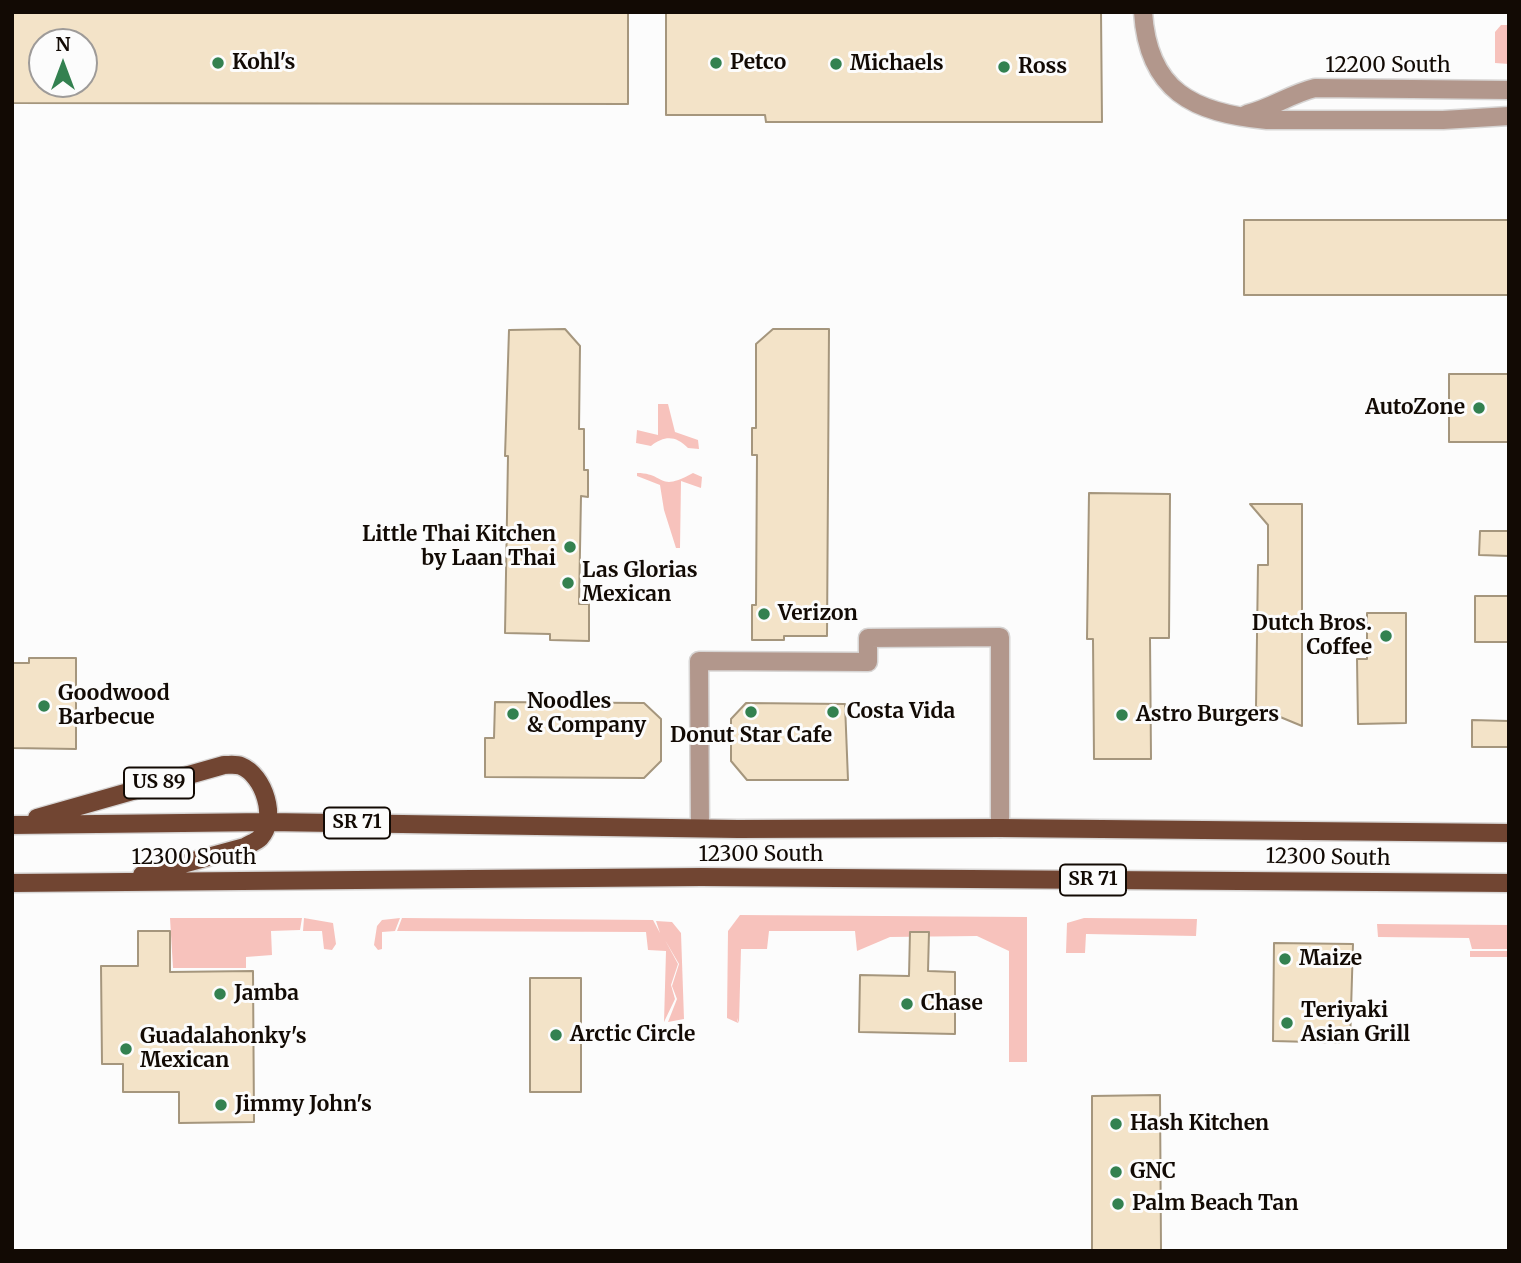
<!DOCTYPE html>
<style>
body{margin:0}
#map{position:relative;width:1521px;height:1263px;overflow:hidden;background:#fcfcfc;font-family:Merriweather,serif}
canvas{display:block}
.frame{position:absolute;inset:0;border:14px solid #120a04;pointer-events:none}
.north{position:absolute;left:28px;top:28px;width:70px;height:70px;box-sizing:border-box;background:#fcfcfc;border:2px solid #9e9b99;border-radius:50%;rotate:0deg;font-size:19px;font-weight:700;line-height:28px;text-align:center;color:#120a04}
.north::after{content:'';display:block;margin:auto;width:24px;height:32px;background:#338150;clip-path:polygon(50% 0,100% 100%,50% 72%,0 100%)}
</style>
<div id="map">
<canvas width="1521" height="1263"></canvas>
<div class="frame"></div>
<div class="north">N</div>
</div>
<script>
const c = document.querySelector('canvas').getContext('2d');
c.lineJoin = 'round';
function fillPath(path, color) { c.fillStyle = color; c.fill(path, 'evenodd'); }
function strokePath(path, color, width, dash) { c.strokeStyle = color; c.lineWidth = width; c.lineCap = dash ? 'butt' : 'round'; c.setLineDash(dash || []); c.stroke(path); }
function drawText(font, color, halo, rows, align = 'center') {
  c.font = font + ' Merriweather,serif'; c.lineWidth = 6; c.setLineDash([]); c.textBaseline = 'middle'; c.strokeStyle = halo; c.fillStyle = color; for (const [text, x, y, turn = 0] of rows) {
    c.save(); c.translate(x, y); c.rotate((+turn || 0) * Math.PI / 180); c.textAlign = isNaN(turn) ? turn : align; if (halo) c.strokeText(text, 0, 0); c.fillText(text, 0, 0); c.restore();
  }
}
fillPath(new Path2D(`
 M 1501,25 L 1509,25 L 1509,64 L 1495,63 L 1495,32 Z
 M 658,404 L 668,404 L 675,432 L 698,440 L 699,449 L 688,448 C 676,436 665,435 651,446 L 636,443 L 637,430 L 658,435 Z
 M 637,473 C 666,473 657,493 693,473 L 702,477 L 701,488 L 681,481 L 680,548 L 676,548 L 664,510 L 660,485 L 637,476 Z
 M 740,915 L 1027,917 L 1027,1062 L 1009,1062 L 1009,951 L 977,936 L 890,937 L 857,951 L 855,931 L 769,931 L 767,949 L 741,949 L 739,1023 L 737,1018 L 738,1023 L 727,1018 L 728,931 Z
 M 170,918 L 302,918 L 300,930 L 271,931 L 272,955 L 246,957 L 246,968 L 173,968 Z
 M 304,918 L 333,923 L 336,944 L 332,950 L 324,949 L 322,931 L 303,931 Z
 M 400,918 L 395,931 L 382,932 L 382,949 L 378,950 L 374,945 L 377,926 L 382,920 Z
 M 402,918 L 653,920 L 660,933 L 656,921 L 672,922 L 681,933 L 684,1019 L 668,1022 L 677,999 L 672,986 L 679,964 L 665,940 L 678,964 L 671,985 L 675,999 L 664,1022 L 666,951 L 648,950 L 646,932 L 397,931 Z
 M 1084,918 L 1197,919 L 1196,936 L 1086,934 L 1085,953 L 1066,953 L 1067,923 Z
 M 1377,924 L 1509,925 L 1509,949 L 1472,949 L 1469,938 L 1378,937 Z
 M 1470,951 L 1509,951 L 1509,957 L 1470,957 Z`), '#f7c2bc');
const building = new Path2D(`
 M 12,12 L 628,12 L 628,104 L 12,103 ZM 42,42 L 84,42 L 84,84 L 42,84 Z
 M 666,12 L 1101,12 L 1102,122 L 766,122 L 765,115 L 666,115 Z
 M 1244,220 L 1509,220 L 1509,295 L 1244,295 Z
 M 565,329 L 580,346 L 579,429 L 584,429 L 584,470 L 588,470 L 588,497 L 581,496 L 579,604 L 589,604 L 589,641 L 550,640 L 550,634 L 505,633 L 508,456 L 505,456 L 509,330 Z
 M 773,329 L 829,329 L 827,636 L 784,636 L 784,640 L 752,640 L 752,605 L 756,605 L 757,455 L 752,455 L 752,428 L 756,428 L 756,344 Z
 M 1449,374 L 1509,374 L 1509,442 L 1449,442 Z
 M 1089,493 L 1170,494 L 1169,638 L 1150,638 L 1151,759 L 1094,759 L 1093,639 L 1087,639 Z
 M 1250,504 L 1302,504 L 1302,726 L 1256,707 L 1258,565 L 1268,565 L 1268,525 Z
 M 1480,531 L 1509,531 L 1509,556 L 1479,555 Z
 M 1475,596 L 1509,596 L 1509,642 L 1475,642 Z
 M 1367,613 L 1406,613 L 1406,723 L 1358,724 L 1357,659 L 1367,659 Z
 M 29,658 L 76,658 L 76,749 L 12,748 L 12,663 L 29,663 Z
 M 495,702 L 644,703 L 661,719 L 661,761 L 644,778 L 485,777 L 485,738 L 494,738 Z
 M 746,703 L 845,704 L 848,780 L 747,780 L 731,761 L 731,719 Z
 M 1472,720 L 1509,721 L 1509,747 L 1472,747 Z
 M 138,931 L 170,931 L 170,972 L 253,971 L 254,1122 L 179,1123 L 179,1092 L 123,1092 L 123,1064 L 102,1064 L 101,966 L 138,966 Z
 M 910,932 L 929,932 L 928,971 L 955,972 L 955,1034 L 859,1032 L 860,975 L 909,976 Z
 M 1274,943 L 1353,944 L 1350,1043 L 1273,1041 Z
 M 530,978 L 581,978 L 581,1092 L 530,1092 Z
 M 1160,1095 L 1161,1251 L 1092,1251 L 1092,1096 Z`);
fillPath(building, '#f3e3c8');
strokePath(building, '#a5967d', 2);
const minor = new Path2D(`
 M 700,828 L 699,661 L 868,662 L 868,638 L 1000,637 L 1000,828`);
const tertiary = new Path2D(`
 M 1143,12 C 1148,91 1193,113 1267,120 L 1443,120 L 1509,116
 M 1247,114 C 1272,108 1290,94 1315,88 L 1509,90`);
const primary = new Path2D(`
 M 37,818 L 224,765 C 230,765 236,764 241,766 C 264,775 278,819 260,838 C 256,842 249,844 245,847 L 142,875
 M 12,825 L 268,822 L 738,829 L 1000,828 L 1509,833
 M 12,883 L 701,877 L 1509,883`);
strokePath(minor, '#d7d5d4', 21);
strokePath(tertiary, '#d7d5d4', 21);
strokePath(primary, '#d7d5d4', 21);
strokePath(minor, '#b2978c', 18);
strokePath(tertiary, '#b2978c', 18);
strokePath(primary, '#714532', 18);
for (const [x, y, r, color] of [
 [218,63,7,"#338150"],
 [716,63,7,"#338150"],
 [836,64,7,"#338150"],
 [1004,67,7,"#338150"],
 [1479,408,7,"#338150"],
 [570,547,7,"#338150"],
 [568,583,7,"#338150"],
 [764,614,7,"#338150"],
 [1386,636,7,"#338150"],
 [44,706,7,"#338150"],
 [751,712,7,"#338150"],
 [833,712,7,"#338150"],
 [513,714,7,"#338150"],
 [1122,715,7,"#338150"],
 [1285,959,7,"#338150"],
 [220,994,7,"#338150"],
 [907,1004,7,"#338150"],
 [1287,1023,7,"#338150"],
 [556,1035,7,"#338150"],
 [126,1049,7,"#338150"],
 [221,1105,7,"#338150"],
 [1116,1124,7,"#338150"],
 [1116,1172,7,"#338150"],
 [1118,1204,7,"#338150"]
]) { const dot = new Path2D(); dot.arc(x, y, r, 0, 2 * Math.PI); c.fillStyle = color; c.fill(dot); strokePath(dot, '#fcfcfc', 2.5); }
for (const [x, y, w] of [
 [159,783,70],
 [357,823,66],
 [1093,880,66]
]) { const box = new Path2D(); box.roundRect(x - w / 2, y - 15.5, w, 31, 5); c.fillStyle = '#fcfcfc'; c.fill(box); strokePath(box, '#120a04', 2); }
drawText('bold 19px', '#120a04', null, [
 ["US 89",159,783],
 ["SR 71",357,823],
 ["SR 71",1093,880]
]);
drawText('bold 21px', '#120a04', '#fcfcfc', [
 ["Kohl's",232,63],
 ["Petco",730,63],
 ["Michaels",850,64],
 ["Ross",1018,67],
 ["AutoZone",1465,408,"right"],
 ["Little Thai Kitchen",556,535,"right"],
 ["by Laan Thai",556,559,"right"],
 ["Las Glorias",582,571],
 ["Mexican",582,595],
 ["Verizon",778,614],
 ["Dutch Bros.",1372,624,"right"],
 ["Coffee",1372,648,"right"],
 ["Goodwood",58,694],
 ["Barbecue",58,718],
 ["Noodles",527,702],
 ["& Company",527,726],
 ["Costa Vida",847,712],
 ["Astro Burgers",1136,715],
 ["Donut Star Cafe",751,736,"center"],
 ["Maize",1299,959],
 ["Jamba",234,994],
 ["Chase",921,1004],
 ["Teriyaki",1301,1011],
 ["Asian Grill",1301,1035],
 ["Arctic Circle",570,1035],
 ["Guadalahonky's",140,1037],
 ["Mexican",140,1061],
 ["Jimmy John's",235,1105],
 ["Hash Kitchen",1130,1124],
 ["GNC",1130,1172],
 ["Palm Beach Tan",1132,1204]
], 'left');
drawText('21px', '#120a04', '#fcfcfc', [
 ["12200 South",1388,66],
 ["12300 South",761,855],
 ["12300 South",194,858],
 ["12300 South",1328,858,1]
]);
</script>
